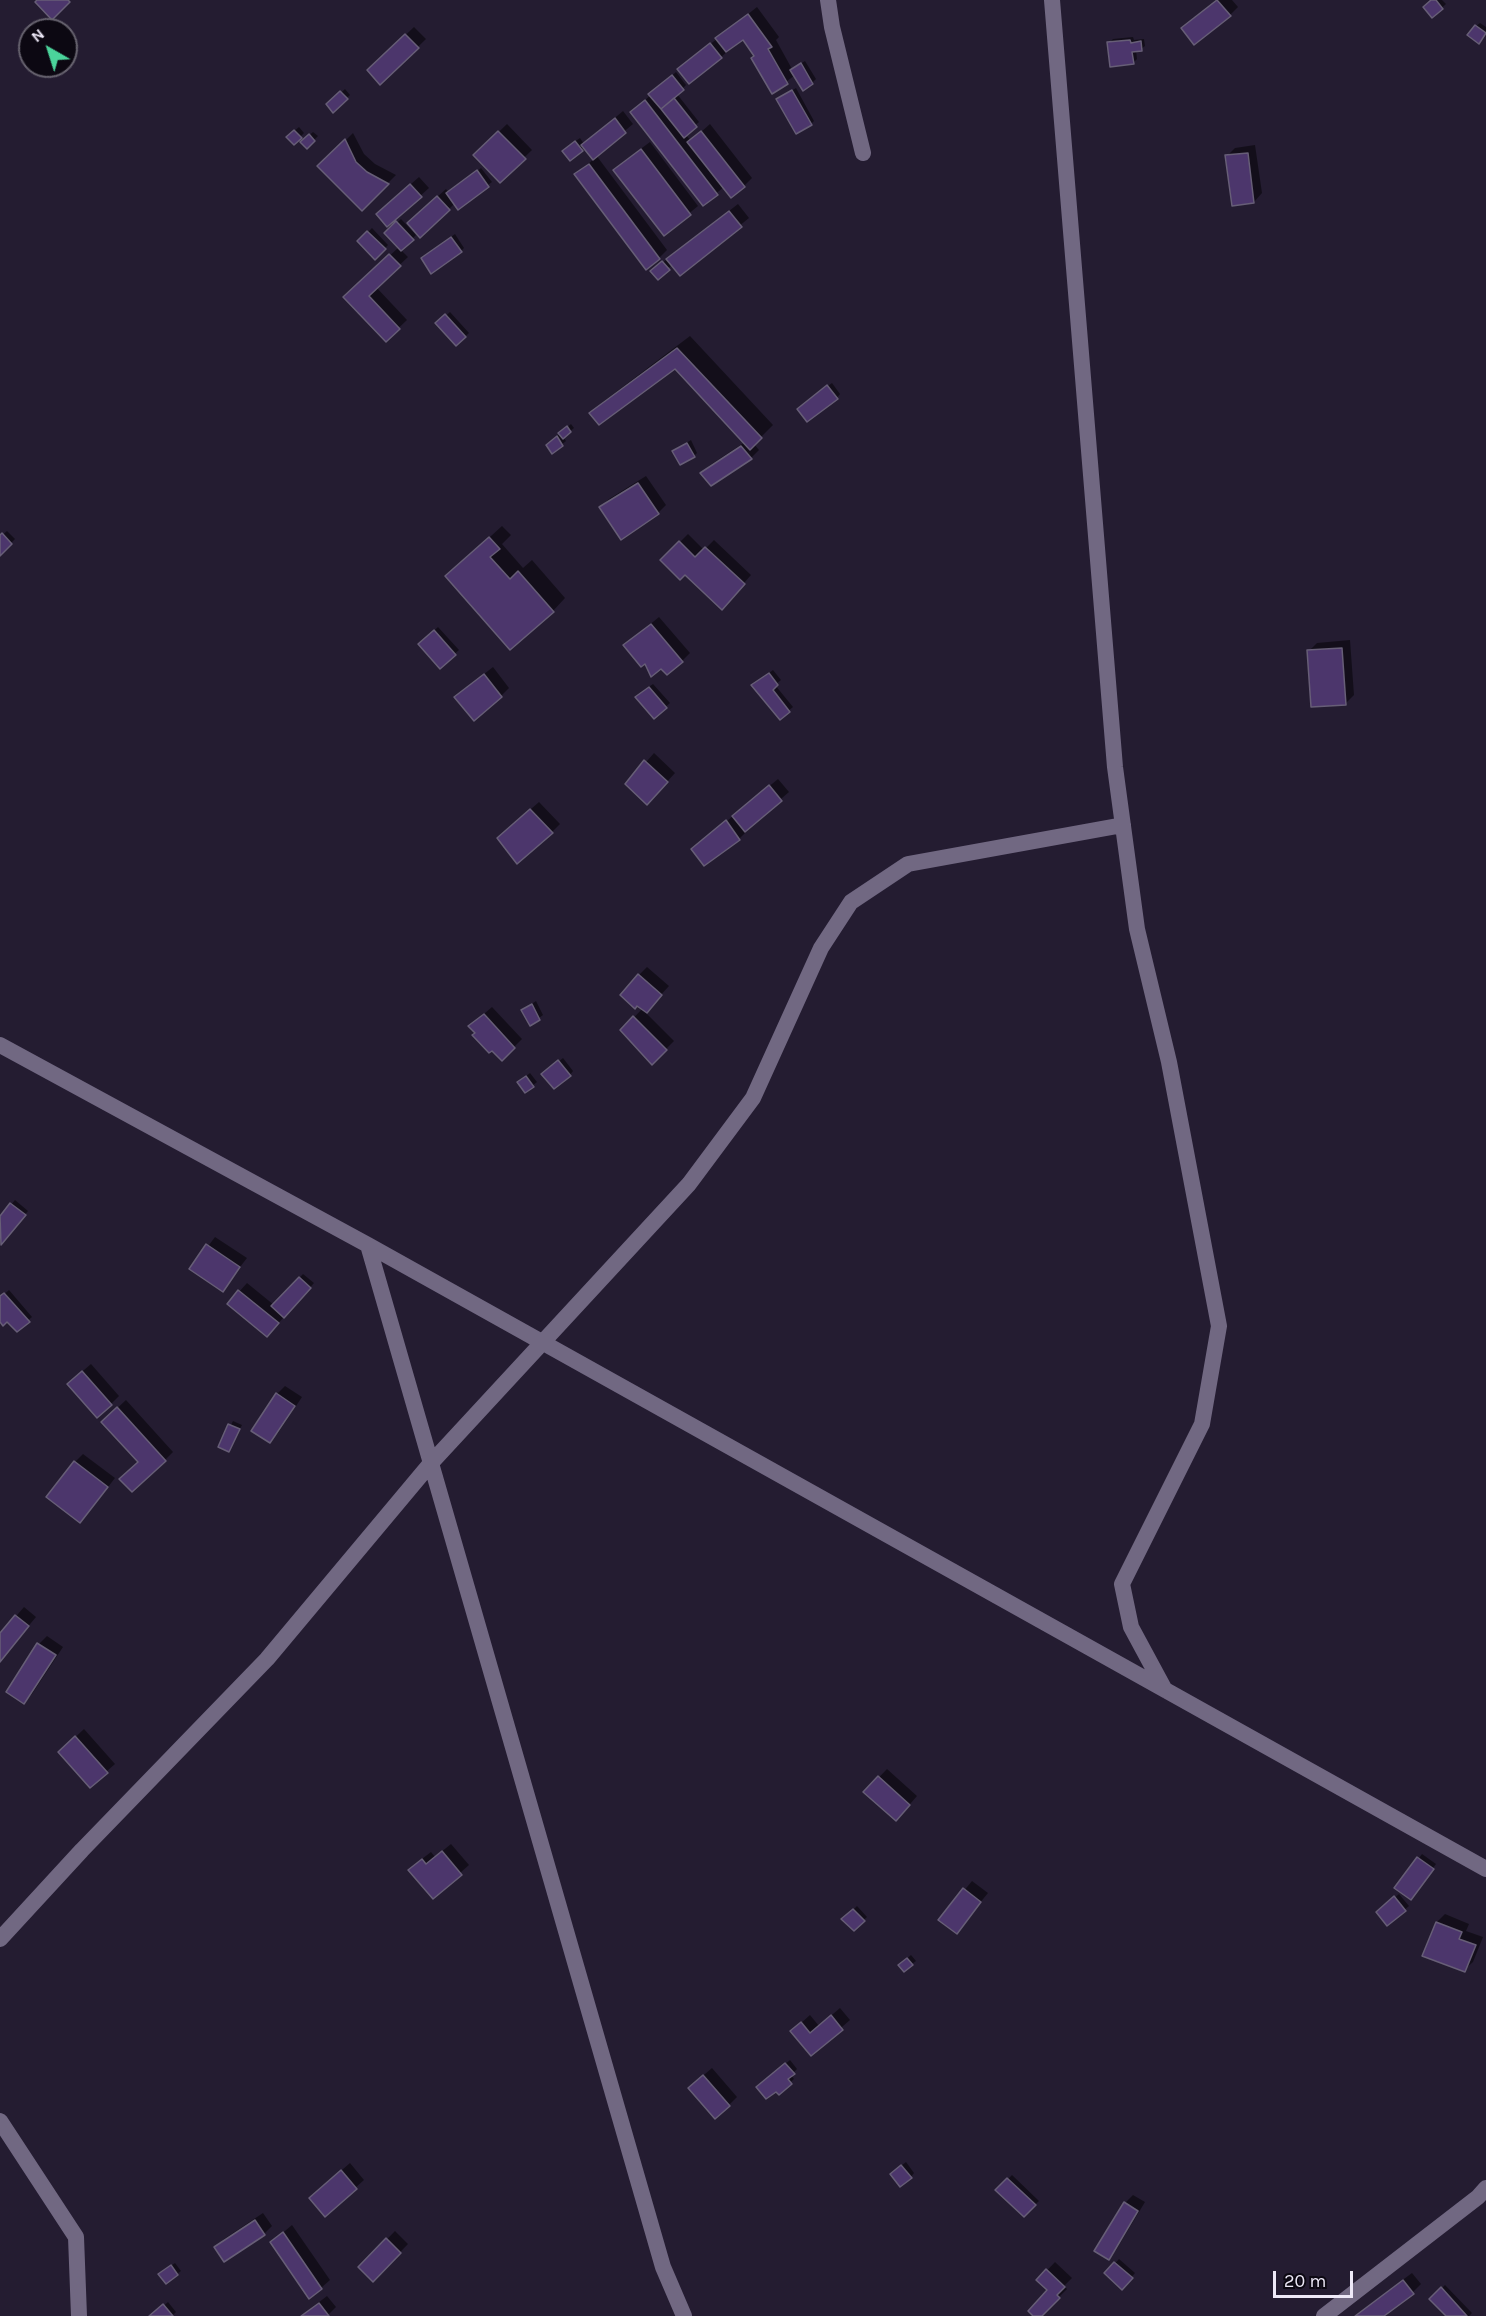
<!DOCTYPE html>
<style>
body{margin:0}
#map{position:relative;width:1486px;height:2316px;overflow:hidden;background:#241c31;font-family:Karla,sans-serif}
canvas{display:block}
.north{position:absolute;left:18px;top:18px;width:60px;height:60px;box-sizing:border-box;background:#0c0812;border:2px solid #66626e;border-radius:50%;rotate:321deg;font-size:16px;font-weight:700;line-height:24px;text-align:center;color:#eee9f8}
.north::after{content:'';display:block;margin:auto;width:21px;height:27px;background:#4bd49b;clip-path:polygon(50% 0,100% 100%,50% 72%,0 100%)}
.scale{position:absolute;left:1273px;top:2271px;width:80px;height:27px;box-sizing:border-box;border:3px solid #eee9f8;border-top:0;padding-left:8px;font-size:18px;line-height:21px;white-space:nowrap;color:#eee9f8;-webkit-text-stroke:4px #0c0812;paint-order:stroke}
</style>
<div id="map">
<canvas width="1486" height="2316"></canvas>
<div class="north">N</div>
<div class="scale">20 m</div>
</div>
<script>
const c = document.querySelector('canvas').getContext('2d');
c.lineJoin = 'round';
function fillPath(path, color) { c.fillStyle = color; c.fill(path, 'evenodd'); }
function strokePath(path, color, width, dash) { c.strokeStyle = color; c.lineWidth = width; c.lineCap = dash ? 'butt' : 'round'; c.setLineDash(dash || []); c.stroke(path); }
fillPath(new Path2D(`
 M 1217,0 L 1232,0 L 1238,7 L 1230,15 L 1191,20 Z
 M 1432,0 L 1442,0 L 1446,4 L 1433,16 Z
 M 757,7 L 779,37 L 776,40 L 792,69 L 805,61 L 816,79 L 812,83 L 803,89 L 795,75 L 773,92 L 756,55 L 743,38 L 721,57 L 679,69 Z
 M 1480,23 L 1486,27 L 1486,33 L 1482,38 L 1476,26 Z
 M 414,27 L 426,39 L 381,83 L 369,70 Z
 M 1133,37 L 1134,40 L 1144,39 L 1145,46 L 1141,49 L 1136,50 L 1137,59 L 1133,63 L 1109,43 L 1113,39 Z
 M 676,72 L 686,85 L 677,94 L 699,122 L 685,134 L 691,141 L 710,124 L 752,178 L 744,186 L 724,187 L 703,204 L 632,112 Z
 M 796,88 L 814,121 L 811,124 L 778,99 Z
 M 345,89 L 350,95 L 333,111 L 328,105 Z
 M 623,111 L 633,124 L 596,155 L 667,250 L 659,258 L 576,174 L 594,159 L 584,147 L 570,159 L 567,147 L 580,138 L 584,144 Z
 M 507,124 L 532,150 L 500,181 L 475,155 Z
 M 299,127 L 304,133 L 294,143 L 292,133 Z
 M 313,132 L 318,136 L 307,147 L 302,142 Z
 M 353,133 L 364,154 L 375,164 L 396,175 L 362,209 L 320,166 Z
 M 650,142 L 698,206 L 664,234 L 623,162 Z
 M 1255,145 L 1262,193 L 1254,202 L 1227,156 L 1235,148 Z
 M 481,168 L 492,182 L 458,207 L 455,203 L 449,209 L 417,215 L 446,189 L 449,193 Z
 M 419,177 L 429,188 L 388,225 L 386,206 Z
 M 738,204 L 749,218 L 680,274 L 672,265 L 658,278 L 652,271 Z
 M 401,219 L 416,235 L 401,250 L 408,257 L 376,287 L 407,320 L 386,340 L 354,289 L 399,247 L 386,233 Z
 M 372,228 L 388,245 L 375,258 L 359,241 Z
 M 455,234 L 464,248 L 461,251 L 426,255 Z
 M 450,312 L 469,333 L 457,344 L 437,324 Z
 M 690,336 L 773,425 L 754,444 L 759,450 L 751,458 L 702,473 L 710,465 L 745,442 L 675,367 L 591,413 L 604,401 Z
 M 832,383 L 840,394 L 837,398 L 802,405 Z
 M 571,424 L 574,428 L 563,437 L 566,441 L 553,452 L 551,441 Z
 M 691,440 L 697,453 L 694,456 L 674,451 Z
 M 646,476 L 666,505 L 658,513 L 601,507 L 609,499 Z
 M 502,526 L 511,535 L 502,544 L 523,568 L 532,560 L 565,598 L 553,611 L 447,576 Z
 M 7,531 L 15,539 L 0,554 L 0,537 Z
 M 688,534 L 704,550 L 714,540 L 751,575 L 730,599 L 662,560 Z
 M 659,617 L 690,653 L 682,661 L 661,667 L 645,662 L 625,645 Z
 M 438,627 L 459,650 L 440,667 L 420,644 Z
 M 1350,640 L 1354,695 L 1346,703 L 1309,651 L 1317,643 Z
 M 493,667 L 509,688 L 501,696 L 465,689 Z
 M 773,670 L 781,680 L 775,685 L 793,707 L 781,717 L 757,682 Z
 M 653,684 L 670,703 L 654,717 L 640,693 Z
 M 654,753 L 675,773 L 655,795 L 627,784 Z
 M 778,779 L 789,792 L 746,829 L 747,831 L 739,839 L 693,849 Z
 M 539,802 L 560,824 L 552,832 L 507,830 Z
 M 647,967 L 669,986 L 645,1012 L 674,1041 L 652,1063 L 622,1030 L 643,1008 L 639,975 Z
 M 536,1001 L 543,1015 L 531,1024 L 523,1010 Z
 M 492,1007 L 522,1039 L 502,1059 L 470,1026 Z
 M 563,1058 L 573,1071 L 570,1075 L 547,1071 Z
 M 530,1073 L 537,1082 L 526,1091 L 519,1082 Z
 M 15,1200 L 28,1211 L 1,1243 L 0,1218 Z
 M 215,1237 L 247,1258 L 222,1290 L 191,1269 Z
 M 303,1274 L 314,1283 L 275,1327 L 229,1303 L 247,1283 L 274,1305 Z
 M 9,1290 L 32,1317 L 17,1330 L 8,1320 L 0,1320 L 0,1298 Z
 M 91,1364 L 119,1396 L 111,1404 L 77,1376 Z
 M 285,1386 L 302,1397 L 278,1433 L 270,1441 L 253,1430 L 277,1394 Z
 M 126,1400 L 173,1452 L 165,1460 L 111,1414 Z
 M 233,1421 L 242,1425 L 229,1450 L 220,1446 Z
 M 83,1454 L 115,1478 L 88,1513 L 75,1462 Z
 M 24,1607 L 36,1617 L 0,1660 L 0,1635 Z
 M 47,1636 L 63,1647 L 32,1694 L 24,1702 L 8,1691 L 39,1644 Z
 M 84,1729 L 115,1764 L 90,1786 L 68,1744 Z
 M 887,1769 L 917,1796 L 904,1811 L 865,1792 Z
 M 451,1844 L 469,1865 L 433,1897 L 418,1862 L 431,1852 L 435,1857 Z
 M 1422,1854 L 1436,1864 L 1414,1894 L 1397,1888 Z
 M 972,1881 L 988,1893 L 956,1932 L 940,1920 Z
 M 1399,1894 L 1409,1906 L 1388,1924 L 1381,1909 Z
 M 857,1906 L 867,1917 L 854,1929 L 844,1919 Z
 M 1445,1914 L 1469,1924 L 1466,1931 L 1483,1937 L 1473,1962 L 1464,1970 L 1437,1922 Z
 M 911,1955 L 916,1961 L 912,1964 L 904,1961 Z
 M 840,2008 L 850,2020 L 811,2054 L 800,2024 L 810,2015 L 819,2026 Z
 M 790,2060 L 797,2069 L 791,2075 L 794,2079 L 779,2093 L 762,2084 Z
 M 712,2068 L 737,2097 L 729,2105 L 698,2080 Z
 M 906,2162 L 914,2173 L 911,2177 L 896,2170 Z
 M 350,2163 L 364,2180 L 325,2215 L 319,2190 Z
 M 1012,2175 L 1039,2201 L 1024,2215 L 997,2190 Z
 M 1133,2195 L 1145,2202 L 1116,2250 L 1108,2258 L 1125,2203 Z
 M 263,2213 L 272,2226 L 264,2234 L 216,2247 L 224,2239 Z
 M 292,2225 L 330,2280 L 321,2288 L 272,2242 Z
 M 395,2231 L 408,2244 L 373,2280 L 360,2267 Z
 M 1119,2259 L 1135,2273 L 1122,2288 L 1106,2273 Z
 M 1055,2262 L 1072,2278 L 1064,2286 L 1067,2289 L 1040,2316 L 1036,2316 L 1050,2290 L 1038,2280 Z
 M 175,2263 L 181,2271 L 177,2274 L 164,2271 Z
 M 1412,2273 L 1421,2284 L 1413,2292 L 1381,2316 L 1354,2316 Z
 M 1445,2285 L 1472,2313 L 1469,2316 L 1448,2316 L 1431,2299 Z
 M 327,2296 L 336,2307 L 328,2315 L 301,2316 Z
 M 168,2302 L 176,2312 L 172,2316 L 152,2316 Z`), '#0007');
const building = new Path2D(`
 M 37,0 L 68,0 L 70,2 L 52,20 L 35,2 Z
 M 1217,0 L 1231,16 L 1194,45 L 1181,28 Z
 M 1431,0 L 1436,0 L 1443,9 L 1432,18 L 1423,7 Z
 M 748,14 L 772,47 L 768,49 L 788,84 L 772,94 L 751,58 L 754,56 L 743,40 L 726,52 L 715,38 Z
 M 1475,25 L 1486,33 L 1479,44 L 1467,35 Z
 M 405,34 L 419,48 L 380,85 L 367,70 Z
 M 1130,40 L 1131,43 L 1141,41 L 1142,51 L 1132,52 L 1134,64 L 1110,67 L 1107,42 Z
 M 710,43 L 722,58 L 689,84 L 677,69 Z
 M 801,63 L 813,84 L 803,91 L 790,70 Z
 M 672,75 L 684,90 L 661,109 L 648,94 Z
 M 792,90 L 812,125 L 796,134 L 776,99 Z
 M 340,91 L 348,99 L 333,113 L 326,104 Z
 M 674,98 L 697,127 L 684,138 L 661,109 Z
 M 645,100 L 718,195 L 703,206 L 630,112 Z
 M 615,118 L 626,133 L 593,160 L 581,145 Z
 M 294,130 L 302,138 L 294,145 L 286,137 Z
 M 498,131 L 526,159 L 500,183 L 473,155 Z
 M 701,131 L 745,187 L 731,198 L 687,142 Z
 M 309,134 L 315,141 L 307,149 L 300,142 Z
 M 345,139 L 356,162 L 367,172 L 389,184 L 362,211 L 317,166 Z
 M 575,141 L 583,151 L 570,161 L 562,151 Z
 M 641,149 L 691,215 L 664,236 L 613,170 Z
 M 1248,153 L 1254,203 L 1232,206 L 1225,155 Z
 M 589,164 L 660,259 L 646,270 L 574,174 Z
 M 477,170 L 489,187 L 458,210 L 446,193 Z
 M 410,184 L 422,197 L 387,227 L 376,214 Z
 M 437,196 L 450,210 L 420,238 L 407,223 Z
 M 729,211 L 742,227 L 680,276 L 666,259 Z
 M 396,221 L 414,240 L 401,251 L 384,233 Z
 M 367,231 L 386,249 L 375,260 L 357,241 Z
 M 451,237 L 462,252 L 431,274 L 421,258 Z
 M 389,254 L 401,266 L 369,296 L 400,329 L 386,342 L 343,297 Z
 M 662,261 L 670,270 L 658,280 L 650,271 Z
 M 445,314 L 466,337 L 456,346 L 435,323 Z
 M 677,348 L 762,438 L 750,450 L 675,369 L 599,425 L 589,413 Z
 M 827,385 L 838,399 L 807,422 L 797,409 Z
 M 567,426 L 571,432 L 563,439 L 558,433 Z
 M 557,436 L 563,446 L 552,454 L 546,445 Z
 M 687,443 L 695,457 L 680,465 L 672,451 Z
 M 741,446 L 752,459 L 711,486 L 700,473 Z
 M 638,483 L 659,514 L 621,540 L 599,507 Z
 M 2,533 L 12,544 L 0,556 L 0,535 Z
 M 489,537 L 500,549 L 490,557 L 510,579 L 518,571 L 554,612 L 510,650 L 445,576 Z
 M 679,541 L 695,557 L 705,547 L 745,584 L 722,610 L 685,575 L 680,580 L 660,560 Z
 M 651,624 L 683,662 L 667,675 L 661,669 L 651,677 L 645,664 L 641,667 L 623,645 Z
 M 434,630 L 456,655 L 440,669 L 418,644 Z
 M 1342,648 L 1346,705 L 1311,707 L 1307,650 Z
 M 769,673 L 778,685 L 773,690 L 790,712 L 780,720 L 751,685 Z
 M 484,674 L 502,697 L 474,721 L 454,697 Z
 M 649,687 L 667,708 L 654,719 L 635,697 Z
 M 644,760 L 668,782 L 647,805 L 625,784 Z
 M 769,785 L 782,801 L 745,832 L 732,816 Z
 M 530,809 L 553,833 L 517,864 L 497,838 Z
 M 726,820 L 740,840 L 704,866 L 691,849 Z
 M 638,974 L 662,995 L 647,1013 L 637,1006 L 635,1009 L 620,995 Z
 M 532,1004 L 540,1020 L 530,1026 L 521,1010 Z
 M 484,1014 L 515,1048 L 502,1061 L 492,1051 L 489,1053 L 472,1035 L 475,1033 L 468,1026 Z
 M 633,1016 L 667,1050 L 652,1065 L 620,1030 Z
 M 558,1060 L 571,1076 L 554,1089 L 541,1074 Z
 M 526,1076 L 534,1087 L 525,1093 L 517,1082 Z
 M 10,1203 L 26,1215 L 1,1245 L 0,1216 Z
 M 206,1244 L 240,1267 L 223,1292 L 189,1269 Z
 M 299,1277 L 311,1288 L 284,1318 L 271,1306 Z
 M 238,1290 L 279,1323 L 267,1337 L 227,1304 Z
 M 4,1293 L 30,1322 L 17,1332 L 7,1322 L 3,1326 L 0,1322 L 0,1296 Z
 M 82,1371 L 112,1405 L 97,1418 L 67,1384 Z
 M 276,1393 L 295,1406 L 270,1443 L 251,1431 Z
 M 117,1407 L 166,1461 L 132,1492 L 119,1479 L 138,1462 L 101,1422 Z
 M 228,1424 L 240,1429 L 229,1452 L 218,1447 Z
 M 74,1461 L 108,1487 L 80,1523 L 46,1497 Z
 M 15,1615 L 29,1626 L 0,1662 L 0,1633 Z
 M 37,1643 L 56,1655 L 24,1704 L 6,1692 Z
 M 75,1736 L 108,1773 L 90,1788 L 58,1752 Z
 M 878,1776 L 910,1805 L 896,1821 L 863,1792 Z
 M 442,1851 L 462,1875 L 433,1899 L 408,1870 L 422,1859 L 426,1864 Z
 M 1417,1857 L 1434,1869 L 1411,1900 L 1394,1888 Z
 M 963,1888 L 981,1902 L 957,1934 L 938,1920 Z
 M 1394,1896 L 1406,1911 L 1387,1926 L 1376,1912 Z
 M 853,1909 L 865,1921 L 854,1931 L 841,1919 Z
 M 1436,1922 L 1462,1932 L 1459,1939 L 1476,1945 L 1465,1972 L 1422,1956 Z
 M 907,1958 L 913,1965 L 904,1972 L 898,1965 Z
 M 831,2015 L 843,2030 L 811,2056 L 790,2031 L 801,2022 L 810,2033 Z
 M 785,2063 L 795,2074 L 788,2079 L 792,2084 L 779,2095 L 776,2092 L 766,2099 L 756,2087 Z
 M 703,2075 L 730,2106 L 715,2119 L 688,2088 Z
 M 901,2165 L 912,2178 L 900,2187 L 890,2174 Z
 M 341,2170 L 357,2189 L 325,2217 L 309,2198 Z
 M 1007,2178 L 1036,2205 L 1024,2217 L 995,2190 Z
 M 1124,2202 L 1138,2211 L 1109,2260 L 1094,2251 Z
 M 255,2220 L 265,2235 L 224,2262 L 214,2247 Z
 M 283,2232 L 322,2289 L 309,2299 L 270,2242 Z
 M 386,2238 L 401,2253 L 373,2282 L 358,2267 Z
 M 1114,2262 L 1133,2278 L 1122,2290 L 1104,2273 Z
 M 171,2265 L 178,2275 L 166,2284 L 158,2274 Z
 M 1046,2269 L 1065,2287 L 1057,2295 L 1060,2298 L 1042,2316 L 1033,2316 L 1028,2311 L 1047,2290 L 1036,2280 Z
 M 1403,2280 L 1414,2294 L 1384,2316 L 1355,2316 Z
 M 1441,2287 L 1467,2316 L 1446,2316 L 1429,2299 Z
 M 319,2303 L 329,2316 L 301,2316 Z
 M 163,2304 L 173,2316 L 149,2316 Z`);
fillPath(building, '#4c366c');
strokePath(building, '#675e77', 1.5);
strokePath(new Path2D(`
 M 828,0 L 832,27 L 863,153
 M 1052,0 L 1115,767 L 1137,929 L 1169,1062 L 1219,1326 L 1202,1424 L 1122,1584 L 1131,1627 L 1165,1690
 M 0,1045 L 368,1245 L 1486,1869
 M 368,1245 L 663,2267 L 684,2316
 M 0,1939 L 82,1850 L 267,1659 L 431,1463 L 689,1184 L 753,1098 L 821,948 L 851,902 L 908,864 L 1123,825
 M 0,2121 L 76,2237 L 79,2316
 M 1324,2316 L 1478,2197 L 1486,2188`), '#716882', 16);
</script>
